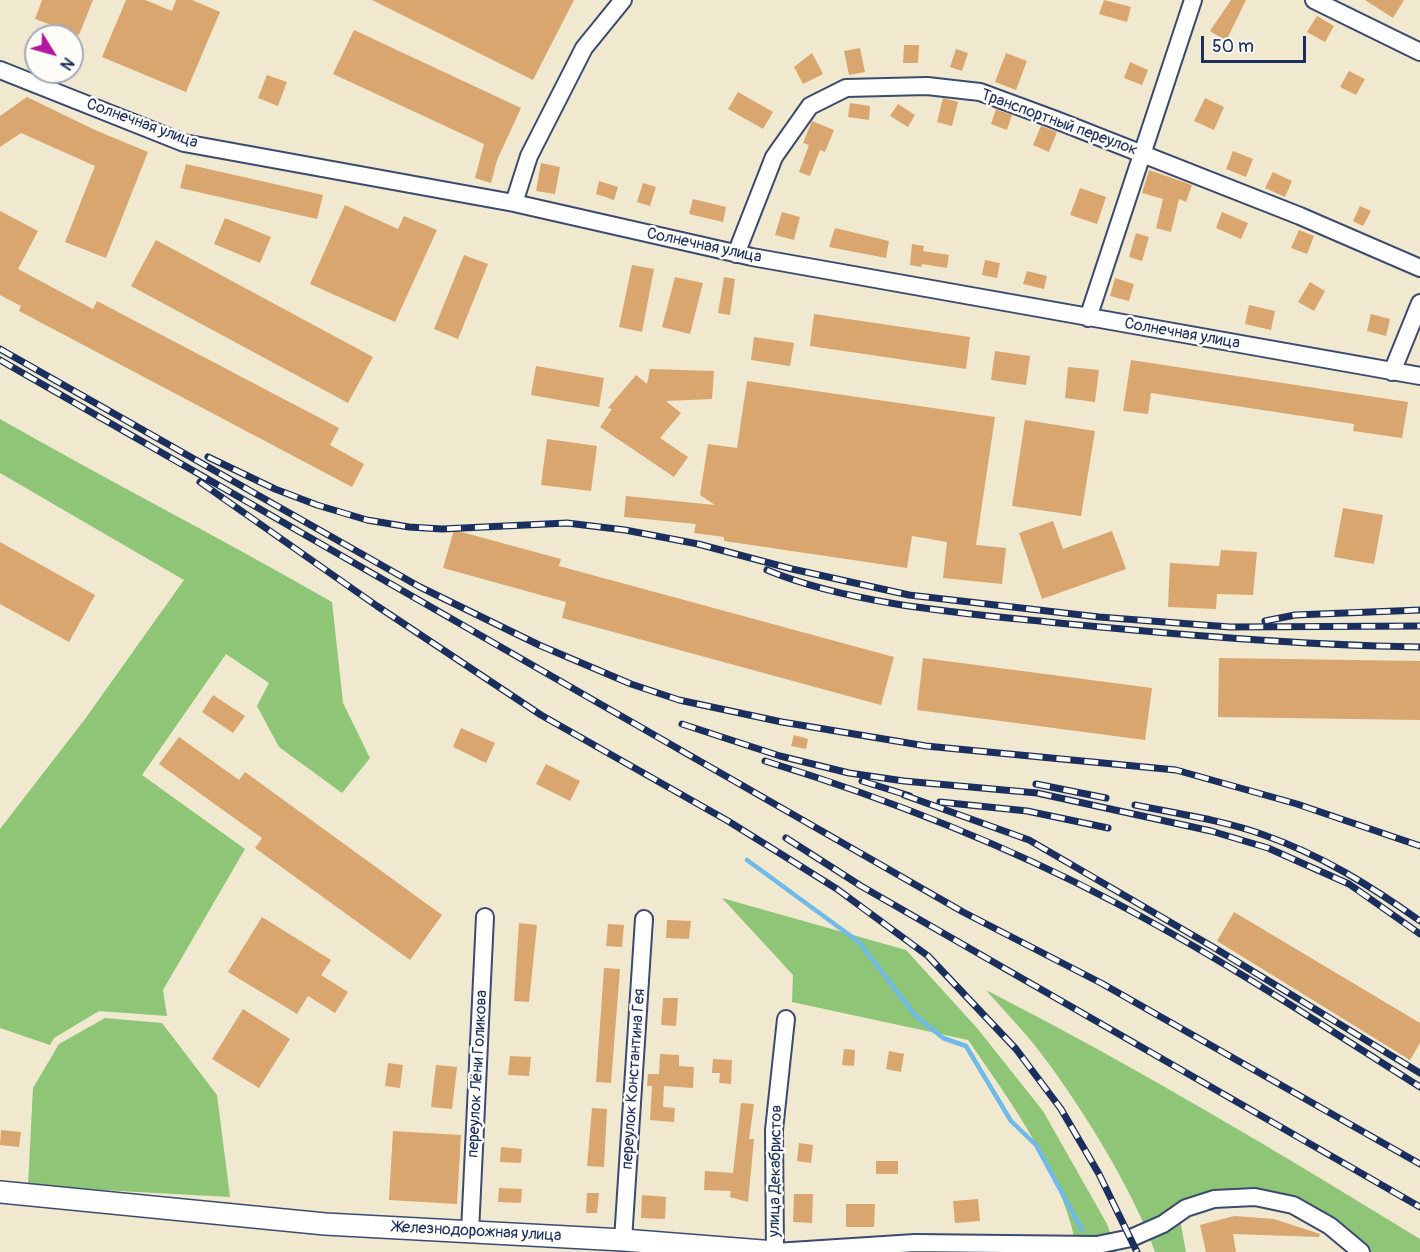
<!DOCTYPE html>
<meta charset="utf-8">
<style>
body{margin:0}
#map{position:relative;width:1420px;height:1252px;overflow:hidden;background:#f0e9cf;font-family:Pangolin,sans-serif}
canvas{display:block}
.north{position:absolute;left:24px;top:24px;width:60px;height:60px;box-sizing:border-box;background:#fdfcf7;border:2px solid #a3aaba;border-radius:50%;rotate:127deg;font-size:16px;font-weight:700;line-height:24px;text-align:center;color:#1b2f5e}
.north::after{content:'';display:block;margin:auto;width:21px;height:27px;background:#b5179e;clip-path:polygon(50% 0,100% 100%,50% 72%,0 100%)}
.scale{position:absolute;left:1201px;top:36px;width:105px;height:27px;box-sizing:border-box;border:3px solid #1b2f5e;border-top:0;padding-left:8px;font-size:18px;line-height:21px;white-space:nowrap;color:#1b2f5e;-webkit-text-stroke:4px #fdfcf7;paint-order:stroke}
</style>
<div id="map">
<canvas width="1420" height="1252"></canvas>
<div class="north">N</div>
<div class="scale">50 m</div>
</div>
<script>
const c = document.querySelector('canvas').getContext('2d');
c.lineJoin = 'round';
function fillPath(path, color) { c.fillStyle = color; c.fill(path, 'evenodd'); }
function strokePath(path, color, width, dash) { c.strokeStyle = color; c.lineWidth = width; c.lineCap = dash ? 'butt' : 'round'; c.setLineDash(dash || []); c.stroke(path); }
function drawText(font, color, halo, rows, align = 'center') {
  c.font = font + ' Pangolin,sans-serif'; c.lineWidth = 5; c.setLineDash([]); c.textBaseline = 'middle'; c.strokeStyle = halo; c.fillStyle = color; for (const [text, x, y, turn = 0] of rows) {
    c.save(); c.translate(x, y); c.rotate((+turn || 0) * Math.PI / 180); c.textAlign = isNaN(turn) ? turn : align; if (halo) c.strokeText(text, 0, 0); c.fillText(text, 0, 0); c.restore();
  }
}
fillPath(new Path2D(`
 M 0,419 C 110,482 223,539 332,602 L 343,703 L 370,758 L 342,793 L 279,747 L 257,706 L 269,683 L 226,654 L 142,775 L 245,849 L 163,990 L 167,1016 L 99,1011 L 54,1038 L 50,1045 L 0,1028 L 0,829 L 85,719 L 184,580 L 0,473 Z
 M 722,898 L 906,950 L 977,1028 L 1043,1111 L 1107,1224 L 1117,1252 L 1077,1252 C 1066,1177 1010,1101 968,1040 L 792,1002 L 793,975 Z
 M 986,990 C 1135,1066 1278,1152 1420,1239 L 1420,1252 L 1351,1252 L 1297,1215 L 1262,1206 L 1223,1205 L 1189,1214 L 1180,1220 L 1186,1252 L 1155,1252 C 1134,1191 1082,1108 1043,1056 C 1026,1033 1005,1012 986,990 Z
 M 105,1018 L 162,1023 L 217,1095 L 230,1197 L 28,1186 L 33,1088 L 59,1044 Z`), '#8ec577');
strokePath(new Path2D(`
 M 747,860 L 859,942 L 915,1015 L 943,1038 L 966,1046 L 1011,1121 L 1036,1145 L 1082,1230`), '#70bae9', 4.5);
fillPath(new Path2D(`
 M 42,0 L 93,0 L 79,35 L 35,19 Z
 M 126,0 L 145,0 L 172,11 L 176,0 L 192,0 L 220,12 L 186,92 L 102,57 Z
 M 372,0 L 574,0 L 533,80 Z
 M 1104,0 L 1131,7 L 1127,22 L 1099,14 Z
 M 1231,0 L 1246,0 L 1226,41 L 1210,31 Z
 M 1365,0 L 1404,0 L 1393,18 Z
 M 1317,16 L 1334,26 L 1325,42 L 1307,32 Z
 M 354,30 L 521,108 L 497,160 L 491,183 L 475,178 L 484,144 L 333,74 Z
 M 904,45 L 919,45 L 918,63 L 903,63 Z
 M 860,48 L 865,72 L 849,75 L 844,51 Z
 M 956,49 L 968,53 L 962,71 L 950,67 Z
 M 812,53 L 823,74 L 803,84 L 794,67 Z
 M 1006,53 L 1027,61 L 1016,90 L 995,82 Z
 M 1130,62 L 1148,70 L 1142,85 L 1124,78 Z
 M 1349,71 L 1365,79 L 1356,95 L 1340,87 Z
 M 267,75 L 287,82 L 278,106 L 258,98 Z
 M 738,92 L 773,112 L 763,129 L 728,109 Z
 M 27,97 L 95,130 L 148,152 L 106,258 L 65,242 L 95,166 L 21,133 L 0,147 L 0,116 Z
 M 943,98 L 958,102 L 952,126 L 937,122 Z
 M 1205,98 L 1224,107 L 1214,130 L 1194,121 Z
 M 850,103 L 870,106 L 869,120 L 848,117 Z
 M 898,104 L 915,115 L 908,127 L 890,116 Z
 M 996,109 L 1012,115 L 1007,130 L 991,124 Z
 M 812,121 L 834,130 L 825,152 L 820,150 L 810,176 L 799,172 L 809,145 L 803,143 Z
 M 1041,126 L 1057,132 L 1049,152 L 1033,145 Z
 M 1233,151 L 1253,159 L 1246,177 L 1226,169 Z
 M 541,163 L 560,167 L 555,194 L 536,191 Z
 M 186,164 L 323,195 L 317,219 L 180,188 Z
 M 1149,170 L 1192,185 L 1186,202 L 1179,199 L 1171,232 L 1156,228 L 1163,199 L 1142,193 Z
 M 1273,172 L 1292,181 L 1285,197 L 1265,188 Z
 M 599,181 L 618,187 L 614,200 L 596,194 Z
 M 643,183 L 656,187 L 650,206 L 637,202 Z
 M 1080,188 L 1106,197 L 1097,224 L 1070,215 Z
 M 693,199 L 726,207 L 723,222 L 689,214 Z
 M 345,205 L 398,229 L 404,216 L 437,230 L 395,322 L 310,284 Z
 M 1360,206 L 1371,211 L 1363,226 L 1353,221 Z
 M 0,211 L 38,231 L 18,269 L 93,309 L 97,301 L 339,428 L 330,445 L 364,464 L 352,487 L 19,311 L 21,306 L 0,295 Z
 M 782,212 L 800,217 L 794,240 L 775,235 Z
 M 1222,212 L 1248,223 L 1241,239 L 1216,228 Z
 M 225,218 L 271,237 L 260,263 L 214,244 Z
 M 835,228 L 889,241 L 886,258 L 829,247 Z
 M 1299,230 L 1314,236 L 1307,254 L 1291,248 Z
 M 1136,233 L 1149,237 L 1142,261 L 1129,257 Z
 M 156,240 L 373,357 L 348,403 L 131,286 Z
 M 912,244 L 924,246 L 923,251 L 949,255 L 947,268 L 922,264 L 921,267 L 910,265 Z
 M 464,255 L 488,264 L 458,339 L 434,329 Z
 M 985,260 L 1000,263 L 997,278 L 982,275 Z
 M 632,265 L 654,269 L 642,332 L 619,327 Z
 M 1027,271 L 1047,276 L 1044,289 L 1023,284 Z
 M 675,277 L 703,283 L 690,334 L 662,327 Z
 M 724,277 L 735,279 L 730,315 L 718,313 Z
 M 1115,278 L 1134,284 L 1129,301 L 1110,296 Z
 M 1310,282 L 1325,291 L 1314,311 L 1298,302 Z
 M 1249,305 L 1275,311 L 1271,330 L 1245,324 Z
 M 814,314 L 970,337 L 966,369 L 810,346 Z
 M 1371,314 L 1390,319 L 1386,336 L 1367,331 Z
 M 754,337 L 794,343 L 790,366 L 751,360 Z
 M 995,351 L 1030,356 L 1026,385 L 991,380 Z
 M 1131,360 L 1408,402 L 1402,438 L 1353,431 L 1354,424 L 1151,393 L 1148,414 L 1123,411 Z
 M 536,366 L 604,378 L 599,407 L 531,395 Z
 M 1068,367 L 1099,370 L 1095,402 L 1065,398 Z
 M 650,369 L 714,371 L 712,399 L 666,401 L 681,413 L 660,438 L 688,457 L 674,477 L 600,427 L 612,409 L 608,408 L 636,375 L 647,384 Z
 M 747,381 L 995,417 L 976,545 L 1006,548 L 1002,584 L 943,578 L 947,542 L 912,536 L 907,568 L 724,541 L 724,537 L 694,533 L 696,524 L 624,517 L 626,496 L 715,505 L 700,495 L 708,444 L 737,448 Z
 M 1025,420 L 1095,431 L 1081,516 L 1012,506 Z
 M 547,439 L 597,446 L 591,491 L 541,485 Z
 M 1343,508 L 1383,515 L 1374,564 L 1334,557 Z
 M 1053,521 L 1063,549 L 1112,531 L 1126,569 L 1042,599 L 1019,533 Z
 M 454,530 L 561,559 L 559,566 L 894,657 L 881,705 L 562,618 L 566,602 L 443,568 Z
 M 0,542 L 95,595 L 69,642 L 0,604 Z
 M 1221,550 L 1257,552 L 1253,595 L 1217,594 L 1216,609 L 1168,607 L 1170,563 L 1219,566 Z
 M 923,658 L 1152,688 L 1145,740 L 917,710 Z
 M 1219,658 L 1420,661 L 1420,720 L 1218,717 Z
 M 213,695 L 245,716 L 233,733 L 202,712 Z
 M 461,728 L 495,743 L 486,763 L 453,747 Z
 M 794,735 L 808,739 L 806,749 L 791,746 Z
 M 179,737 L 239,780 L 245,772 L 442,915 L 410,960 L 255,848 L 262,838 L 159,764 Z
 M 546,764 L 580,781 L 570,801 L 536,784 Z
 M 1234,912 L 1420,1023 L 1420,1043 L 1410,1060 L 1217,941 Z
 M 262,917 L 331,960 L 321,975 L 348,992 L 335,1013 L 308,996 L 297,1014 L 228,972 Z
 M 667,920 L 691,921 L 689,939 L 666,938 Z
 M 519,923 L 537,925 L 529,1002 L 514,1001 Z
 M 608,924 L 624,925 L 622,947 L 606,946 Z
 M 604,968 L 620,969 L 611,1083 L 596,1082 Z
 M 663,998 L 678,998 L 676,1026 L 661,1025 Z
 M 243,1009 L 290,1039 L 259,1088 L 212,1059 Z
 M 844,1049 L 855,1050 L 854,1066 L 842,1065 Z
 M 889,1051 L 904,1054 L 901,1072 L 886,1069 Z
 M 660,1054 L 679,1055 L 679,1066 L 694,1067 L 693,1088 L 664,1086 L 663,1107 L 675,1108 L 674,1122 L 650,1120 L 652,1086 L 647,1086 L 648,1074 L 659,1074 Z
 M 510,1056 L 531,1057 L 529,1076 L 508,1075 Z
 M 713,1059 L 732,1060 L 731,1084 L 719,1083 L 720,1073 L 712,1073 Z
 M 388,1063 L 403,1065 L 400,1088 L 385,1086 Z
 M 436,1065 L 457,1067 L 452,1109 L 431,1107 Z
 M 741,1103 L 754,1104 L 749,1139 L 754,1139 L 748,1202 L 730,1197 L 731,1191 L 704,1190 L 705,1171 L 733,1173 Z
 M 592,1108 L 607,1109 L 604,1167 L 587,1166 Z
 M 1,1130 L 21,1132 L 19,1147 L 0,1145 Z
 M 393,1131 L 461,1135 L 457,1204 L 389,1200 Z
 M 799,1143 L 813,1145 L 811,1163 L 797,1161 Z
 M 501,1147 L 522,1149 L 521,1163 L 500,1162 Z
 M 876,1161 L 898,1161 L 898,1174 L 876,1174 Z
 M 499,1188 L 522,1189 L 521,1203 L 498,1202 Z
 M 587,1193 L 599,1193 L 597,1213 L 586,1213 Z
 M 794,1194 L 813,1194 L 812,1223 L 793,1222 Z
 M 642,1195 L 666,1197 L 665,1219 L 641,1218 Z
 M 978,1199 L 980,1221 L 955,1223 L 953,1201 Z
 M 846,1204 L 875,1204 L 874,1227 L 846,1227 Z
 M 1234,1216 L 1274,1219 L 1320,1234 L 1319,1237 L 1233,1234 L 1236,1252 L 1206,1252 L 1200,1225 Z`), '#d9a66f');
const minor = new Path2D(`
 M 1314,0 L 1420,52
 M 0,70 L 184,143 L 514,203 L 752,257 L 1420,376
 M 514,203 L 529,156 L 584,48 L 623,0
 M 736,254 L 774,157 L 810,106 L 846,88 L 927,86 L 980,92 L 1056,120 L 1300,216 L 1420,268
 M 1088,318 L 1193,0
 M 1392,372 L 1420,303
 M 786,1019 L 774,1130 L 775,1252 L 915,1243 L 1097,1245 L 1131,1238 L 1163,1224 L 1186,1208 L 1214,1199 L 1255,1197 L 1293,1205 L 1330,1226 L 1361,1252
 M 470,1232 L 485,917
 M 623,1240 L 644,919`);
const tertiary = new Path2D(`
 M 0,1192 L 325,1224 L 623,1240 L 775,1252`);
strokePath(minor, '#3b4b6f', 20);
strokePath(tertiary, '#3b4b6f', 24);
strokePath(minor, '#fff', 16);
strokePath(tertiary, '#fff', 21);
const rail = new Path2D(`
 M 0,349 L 420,587 L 539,645 L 631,684 L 679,700 L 782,722 L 926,746 L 1176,770 L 1297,804 L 1420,846
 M 0,360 L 963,912 L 1101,983 L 1420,1164
 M 208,457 L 275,489 L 317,505 L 367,520 L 409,527 L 442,529 L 567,523 L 625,530 L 698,544 L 792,569 L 909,595 L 1099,617 L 1230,627 L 1420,626
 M 200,482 L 377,606 L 541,715 L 728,821 L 837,889 L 928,956 L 1016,1049 L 1061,1109 L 1099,1174 L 1137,1252
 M 767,570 C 849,604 959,613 1048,622 C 1171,634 1296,645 1420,647
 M 1265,621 L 1295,615 L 1420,610
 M 682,724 L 780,756 L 849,773 L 904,781 L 1037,793 L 1211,831 L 1268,848 L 1349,884 L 1420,934
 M 765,761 C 885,798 1002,843 1114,902 C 1219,957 1319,1023 1420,1087
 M 862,781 L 910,796
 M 1036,784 L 1106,798
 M 904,795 L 1029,840 L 1213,947 L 1420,1073
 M 940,802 L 1027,811 L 1108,828
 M 1135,805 C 1178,814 1223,820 1264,835 C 1321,855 1371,886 1420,921
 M 786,838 L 861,886 L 1420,1207`);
strokePath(rail, '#1b2f5e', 7);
strokePath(rail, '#fdfcf7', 4.5, [14]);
drawText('16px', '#1b2f5e', '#fdfcf7', [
 ["Транспортный переулок",1059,123,20],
 ["Солнечная улица",142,124,20],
 ["Солнечная улица",704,246,12],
 ["Солнечная улица",1182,334,10],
 ["переулок Лёни Голикова",478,1074,-87],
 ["переулок Константина Гея",634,1079,-86],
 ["улица Декабристов",776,1171,-89],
 ["Железнодорожная улица",477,1232,3]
]);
</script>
